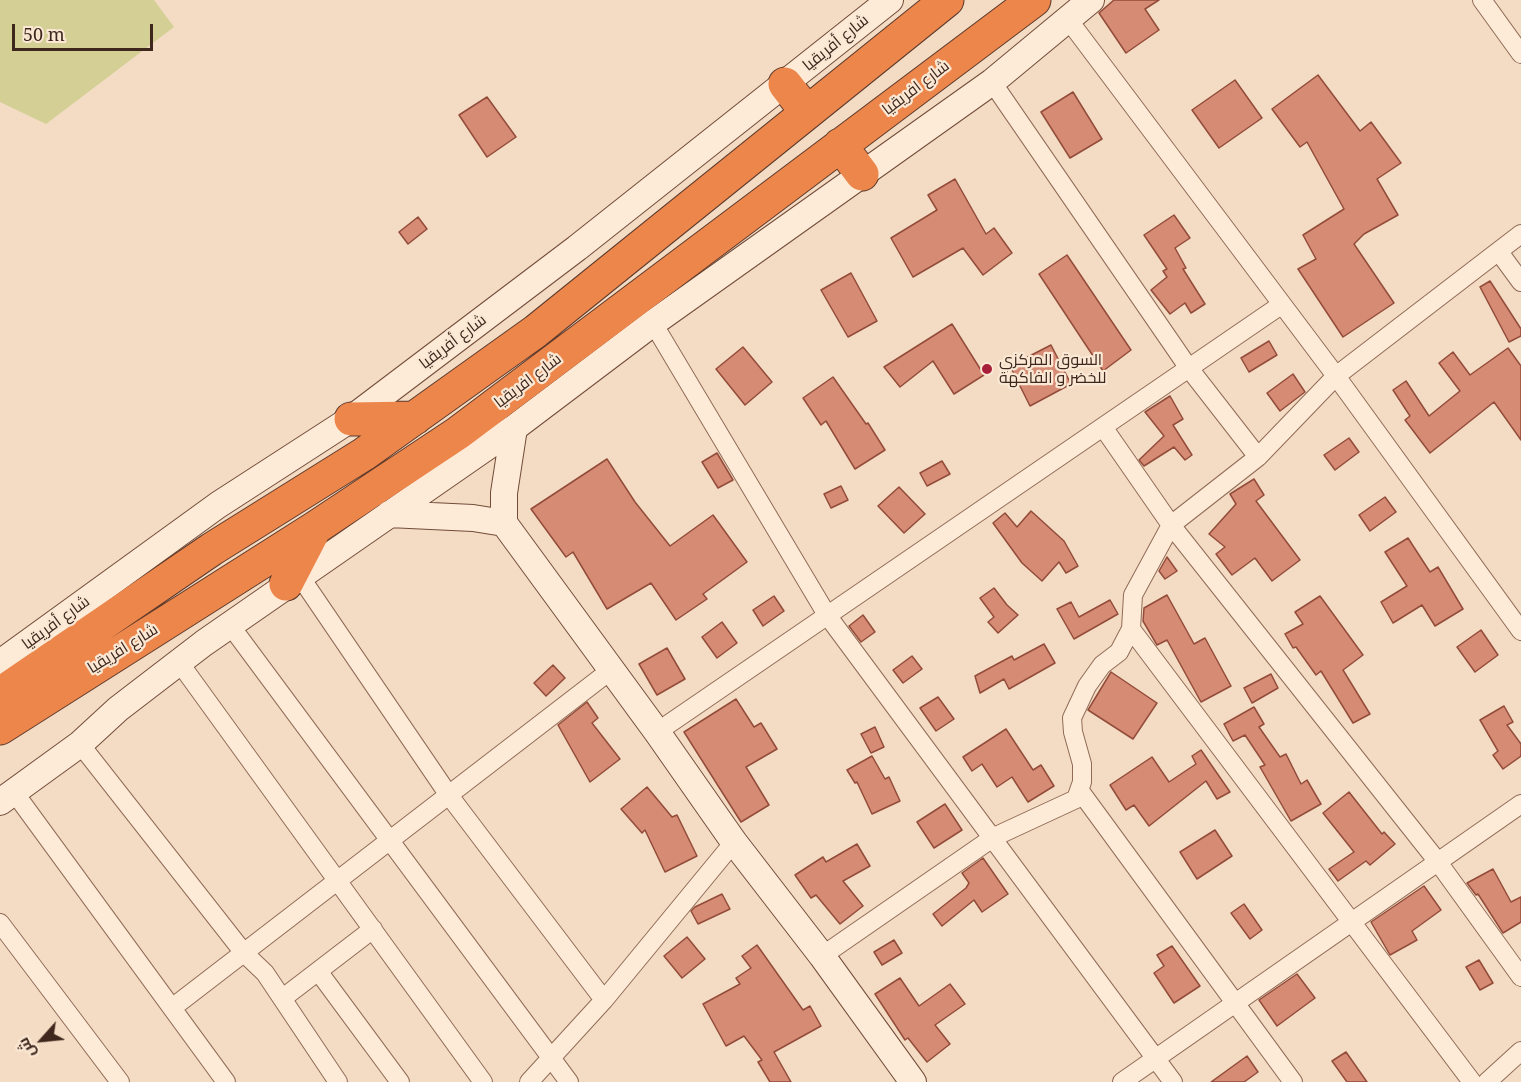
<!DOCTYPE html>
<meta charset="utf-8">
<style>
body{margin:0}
#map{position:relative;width:1521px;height:1082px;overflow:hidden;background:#f3dcc3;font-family:"Noto Serif",Cairo,serif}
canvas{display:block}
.north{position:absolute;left:12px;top:1010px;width:60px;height:60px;-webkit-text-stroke:4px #fae8d4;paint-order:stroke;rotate:243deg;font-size:16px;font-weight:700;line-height:24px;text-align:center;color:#3f271d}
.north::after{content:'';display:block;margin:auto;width:21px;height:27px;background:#3f271d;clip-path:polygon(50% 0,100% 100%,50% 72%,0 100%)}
.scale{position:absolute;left:12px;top:24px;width:141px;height:27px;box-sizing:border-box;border:3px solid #3f271d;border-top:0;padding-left:8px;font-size:18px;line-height:21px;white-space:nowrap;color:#3f271d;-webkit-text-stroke:4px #fae8d4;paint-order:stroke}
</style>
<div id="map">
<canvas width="1521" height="1082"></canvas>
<div class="north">ش</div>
<div class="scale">50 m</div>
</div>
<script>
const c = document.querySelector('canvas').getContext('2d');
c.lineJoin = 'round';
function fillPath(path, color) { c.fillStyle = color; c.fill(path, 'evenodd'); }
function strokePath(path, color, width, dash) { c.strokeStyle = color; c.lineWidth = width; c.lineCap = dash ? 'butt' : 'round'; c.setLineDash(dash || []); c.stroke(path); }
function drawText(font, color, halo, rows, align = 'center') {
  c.font = font + ' "Noto Serif",Cairo,serif'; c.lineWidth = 4.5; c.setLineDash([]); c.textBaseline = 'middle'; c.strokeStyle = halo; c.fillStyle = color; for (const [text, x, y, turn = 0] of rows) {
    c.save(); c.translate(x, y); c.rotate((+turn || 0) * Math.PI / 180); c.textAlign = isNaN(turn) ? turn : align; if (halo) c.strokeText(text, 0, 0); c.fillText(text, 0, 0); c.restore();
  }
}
fillPath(new Path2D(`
 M 0,0 L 154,0 L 174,27 L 46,124 L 0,102 Z`), '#d3cf95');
const building = new Path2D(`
 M 1114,0 L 1159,0 L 1145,9 L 1159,30 L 1126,53 L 1099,13 Z
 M 1318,75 L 1360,131 L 1371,122 L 1401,163 L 1377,179 L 1398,215 L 1364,234 L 1354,244 L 1394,303 L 1343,337 L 1298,269 L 1316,259 L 1303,235 L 1344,209 L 1307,142 L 1300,147 L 1272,109 Z
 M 1235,80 L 1262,118 L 1219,148 L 1192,110 Z
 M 1073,92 L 1102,139 L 1070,158 L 1041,112 Z
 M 487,97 L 516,137 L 487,157 L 459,115 Z
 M 955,179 L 986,234 L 994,228 L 1012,253 L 983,275 L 963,248 L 913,277 L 891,238 L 937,210 L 928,195 Z
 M 1174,215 L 1190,238 L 1175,248 L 1186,268 L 1183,269 L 1205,304 L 1191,313 L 1185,303 L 1170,314 L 1151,290 L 1167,277 L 1163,271 L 1167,269 L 1144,235 Z
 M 418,217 L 427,229 L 408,244 L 399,232 Z
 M 1067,255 L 1131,350 L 1103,371 L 1039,274 Z
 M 851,273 L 877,321 L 848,337 L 821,290 Z
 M 1490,281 L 1521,329 L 1521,336 L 1509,342 L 1480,287 Z
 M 952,324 L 984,375 L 954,394 L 933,361 L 900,387 L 884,367 Z
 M 1269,341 L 1277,355 L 1249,372 L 1241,358 Z
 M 1051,345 L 1071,384 L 1030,406 L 1010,366 Z
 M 743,347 L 772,382 L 745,405 L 716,369 Z
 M 1508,348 L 1521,366 L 1521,440 L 1494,402 L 1430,453 L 1405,420 L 1410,416 L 1393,390 L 1406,381 L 1429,416 L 1460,391 L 1439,363 L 1453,352 L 1470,375 Z
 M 1293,374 L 1305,392 L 1280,411 L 1267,393 Z
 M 833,377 L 866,424 L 868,423 L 885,450 L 855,469 L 826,421 L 821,425 L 803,398 Z
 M 1170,396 L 1183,419 L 1173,425 L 1192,455 L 1185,460 L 1174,447 L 1144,466 L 1139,460 L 1164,436 L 1145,412 Z
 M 1349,438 L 1359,452 L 1335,470 L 1324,455 Z
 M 717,453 L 733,480 L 718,488 L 702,462 Z
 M 607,459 L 635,502 L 670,546 L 713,515 L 747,562 L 703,594 L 707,599 L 676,620 L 651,583 L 607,609 L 573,552 L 566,557 L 531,509 Z
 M 942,461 L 950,474 L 927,486 L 920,473 Z
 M 1254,479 L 1264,495 L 1256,501 L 1300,560 L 1272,581 L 1255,558 L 1232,575 L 1216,554 L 1225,547 L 1209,534 L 1236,504 L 1230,494 Z
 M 841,486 L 848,500 L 831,508 L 824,494 Z
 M 899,487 L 925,514 L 904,533 L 878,506 Z
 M 1385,497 L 1396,512 L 1370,531 L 1359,515 Z
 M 1031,511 L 1064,541 L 1078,566 L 1066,573 L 1059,562 L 1042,581 L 1022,563 L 993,523 L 1005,513 L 1017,527 Z
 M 1408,538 L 1430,572 L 1438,567 L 1463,609 L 1435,626 L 1422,605 L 1393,623 L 1381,602 L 1407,586 L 1385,552 Z
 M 1167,557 L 1177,571 L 1165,579 L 1159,571 Z
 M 994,588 L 1007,605 L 1018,615 L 998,633 L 988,622 L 994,617 L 980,598 Z
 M 1167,595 L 1194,644 L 1205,638 L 1231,686 L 1201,702 L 1167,640 L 1157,645 L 1143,621 L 1144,608 Z
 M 774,596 L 784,611 L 763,626 L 753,610 Z
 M 1320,596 L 1363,655 L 1343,670 L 1370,714 L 1353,723 L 1321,671 L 1316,675 L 1296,647 L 1293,648 L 1285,634 L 1303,624 L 1295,612 Z
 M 1110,600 L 1118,614 L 1074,639 L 1057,609 L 1071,602 L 1079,617 Z
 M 863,615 L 875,632 L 861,642 L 849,626 Z
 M 722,622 L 737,643 L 717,658 L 702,637 Z
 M 1481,630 L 1498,655 L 1475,672 L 1457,647 Z
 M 1044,644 L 1055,663 L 1009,689 L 1004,679 L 980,693 L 975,676 L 1012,656 L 1014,660 Z
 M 667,648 L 685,679 L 657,695 L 639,664 Z
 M 912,656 L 922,669 L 903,683 L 893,670 Z
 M 553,665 L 565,678 L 546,696 L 534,683 Z
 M 1111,672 L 1157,703 L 1133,739 L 1088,710 Z
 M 1271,674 L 1278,688 L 1252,703 L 1244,688 Z
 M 938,697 L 954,719 L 936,731 L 920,708 Z
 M 736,699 L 754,727 L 761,723 L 777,749 L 746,767 L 769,805 L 741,822 L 684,732 Z
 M 587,702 L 598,718 L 592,723 L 620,759 L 590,782 L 558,725 Z
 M 1504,706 L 1513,722 L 1507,725 L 1521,744 L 1521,756 L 1503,769 L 1493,755 L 1498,751 L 1480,720 Z
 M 1254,707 L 1264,724 L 1259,727 L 1280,757 L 1286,754 L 1301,784 L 1307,780 L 1321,804 L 1291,821 L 1260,767 L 1265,765 L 1245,735 L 1233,741 L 1224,724 Z
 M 875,727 L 884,747 L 871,753 L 861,734 Z
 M 1006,729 L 1033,770 L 1041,765 L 1054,786 L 1028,802 L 1012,777 L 997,787 L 982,764 L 972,771 L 963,757 Z
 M 1201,750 L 1230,792 L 1217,799 L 1206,781 L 1149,826 L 1134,805 L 1126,810 L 1110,785 L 1152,757 L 1169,782 L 1196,764 L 1192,756 Z
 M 872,756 L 885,779 L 889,777 L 900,801 L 872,814 L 857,782 L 855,783 L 847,770 Z
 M 647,787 L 672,817 L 677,815 L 697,856 L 665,872 L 645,830 L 642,833 L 621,809 Z
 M 1349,792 L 1382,834 L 1384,832 L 1395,844 L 1370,865 L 1366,861 L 1338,881 L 1329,869 L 1354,852 L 1323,813 Z
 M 945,804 L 962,830 L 934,848 L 917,822 Z
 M 1215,830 L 1232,856 L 1197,879 L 1180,852 Z
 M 857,844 L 870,866 L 843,881 L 863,906 L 840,924 L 816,895 L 811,898 L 795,875 L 823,857 L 826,862 Z
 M 983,858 L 1008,894 L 982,912 L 974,900 L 942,926 L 933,914 L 966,888 L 969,883 L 962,873 Z
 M 1493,869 L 1511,902 L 1521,897 L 1521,922 L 1503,933 L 1478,894 L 1476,895 L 1467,883 Z
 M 1424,886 L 1441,910 L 1412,931 L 1417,940 L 1390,955 L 1371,922 Z
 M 722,894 L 730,909 L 698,924 L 691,911 L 695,907 Z
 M 1244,904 L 1262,930 L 1250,939 L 1231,913 Z
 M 687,937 L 705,959 L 682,978 L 664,956 Z
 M 894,940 L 902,953 L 882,965 L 874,952 Z
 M 757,945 L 803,1010 L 810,1006 L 821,1026 L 774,1052 L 791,1082 L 770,1082 L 758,1062 L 762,1060 L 744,1036 L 726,1046 L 703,1004 L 740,984 L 736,978 L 751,968 L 742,956 Z
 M 1172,946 L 1200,986 L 1174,1003 L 1154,973 L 1164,966 L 1157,955 Z
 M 1479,960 L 1493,983 L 1480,990 L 1466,967 Z
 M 1297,974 L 1315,998 L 1277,1026 L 1259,1000 Z
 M 900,978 L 919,1006 L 950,984 L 965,1004 L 935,1025 L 950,1044 L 927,1062 L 908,1038 L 905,1040 L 875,994 Z
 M 1346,1052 L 1367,1082 L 1347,1082 L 1332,1061 Z
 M 1247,1056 L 1258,1072 L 1244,1082 L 1211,1082 Z`);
fillPath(building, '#d68b75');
strokePath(building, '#934c3a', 1.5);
const street = new Path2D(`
 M 1482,0 L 1521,54
 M 1067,18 L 1336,376 L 1521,631
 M 992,82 L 1188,367 L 1258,457
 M 1499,252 L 1521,282
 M 653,323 L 827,615 L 1173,1082
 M 1103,427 L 1171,525 L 1438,862 L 1521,977
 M 299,575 L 448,794 L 604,1000
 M 230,625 L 569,1082
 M 1131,629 L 1472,1082
 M 179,662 L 483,1082
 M 657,732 L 1281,305
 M 80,744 L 244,953 L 265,973 L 338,1082
 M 1080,791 L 1293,1082
 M 14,792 L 226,1082
 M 0,923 L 120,1082
 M 822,956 L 994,837 L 1076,799 L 1082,782 L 1082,764 L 1073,732 L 1072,718 L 1087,686 L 1102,665 L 1119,652 L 1131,629 L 1133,595 L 1171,525 L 1258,457 L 1336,376 L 1521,234
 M 318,971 L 400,1082
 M 283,998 L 373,929
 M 172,1008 L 611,670
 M 529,1082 L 604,1000 L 734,842
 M 1122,1082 L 1521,804
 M 1487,1082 L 1521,1051`);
const secondary = new Path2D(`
 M 514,428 L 504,493 L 504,523 L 657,732 L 734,842 L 822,956 L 913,1082
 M 389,514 L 473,518 L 504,523
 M 0,663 L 218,505 L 351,419 L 577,248 L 890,0
 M 0,802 L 80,744 L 118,709 L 204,643 L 514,428 L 653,323 L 992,82 L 1091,0`);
const highway = new Path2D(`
 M 785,84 L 806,111
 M 840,145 L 862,174
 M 351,419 L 415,418
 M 286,584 L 314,530
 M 0,694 L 212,549 L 364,454 L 536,331 L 947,0
 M 0,728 L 315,528 L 458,433 L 1034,0`);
strokePath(street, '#916b57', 20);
strokePath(secondary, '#734c3a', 28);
strokePath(highway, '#5e3a2c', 35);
strokePath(street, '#fdebd8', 18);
strokePath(secondary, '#fdebd8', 26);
strokePath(highway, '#ec864b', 33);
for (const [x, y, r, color] of [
 [987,369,6,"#a81f3a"]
]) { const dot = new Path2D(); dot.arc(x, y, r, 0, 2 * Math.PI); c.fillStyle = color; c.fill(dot); strokePath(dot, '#fae8d4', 2); }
drawText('16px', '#3f271d', '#fae8d4', [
 ["شارع أفريقيا",836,43,-39],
 ["شارع افريقيا",916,88,-37],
 ["شارع أفريقيا",453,342,-37],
 ["شارع افريقيا",528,381,-37],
 ["شارع أفريقيا",56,623,-36],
 ["شارع افريقيا",123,649,-32]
]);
drawText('16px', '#3f271d', '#fae8d4', [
 ["السوق المركزي",999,360],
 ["للخضر و الفاكهة",999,378]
], 'left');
</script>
